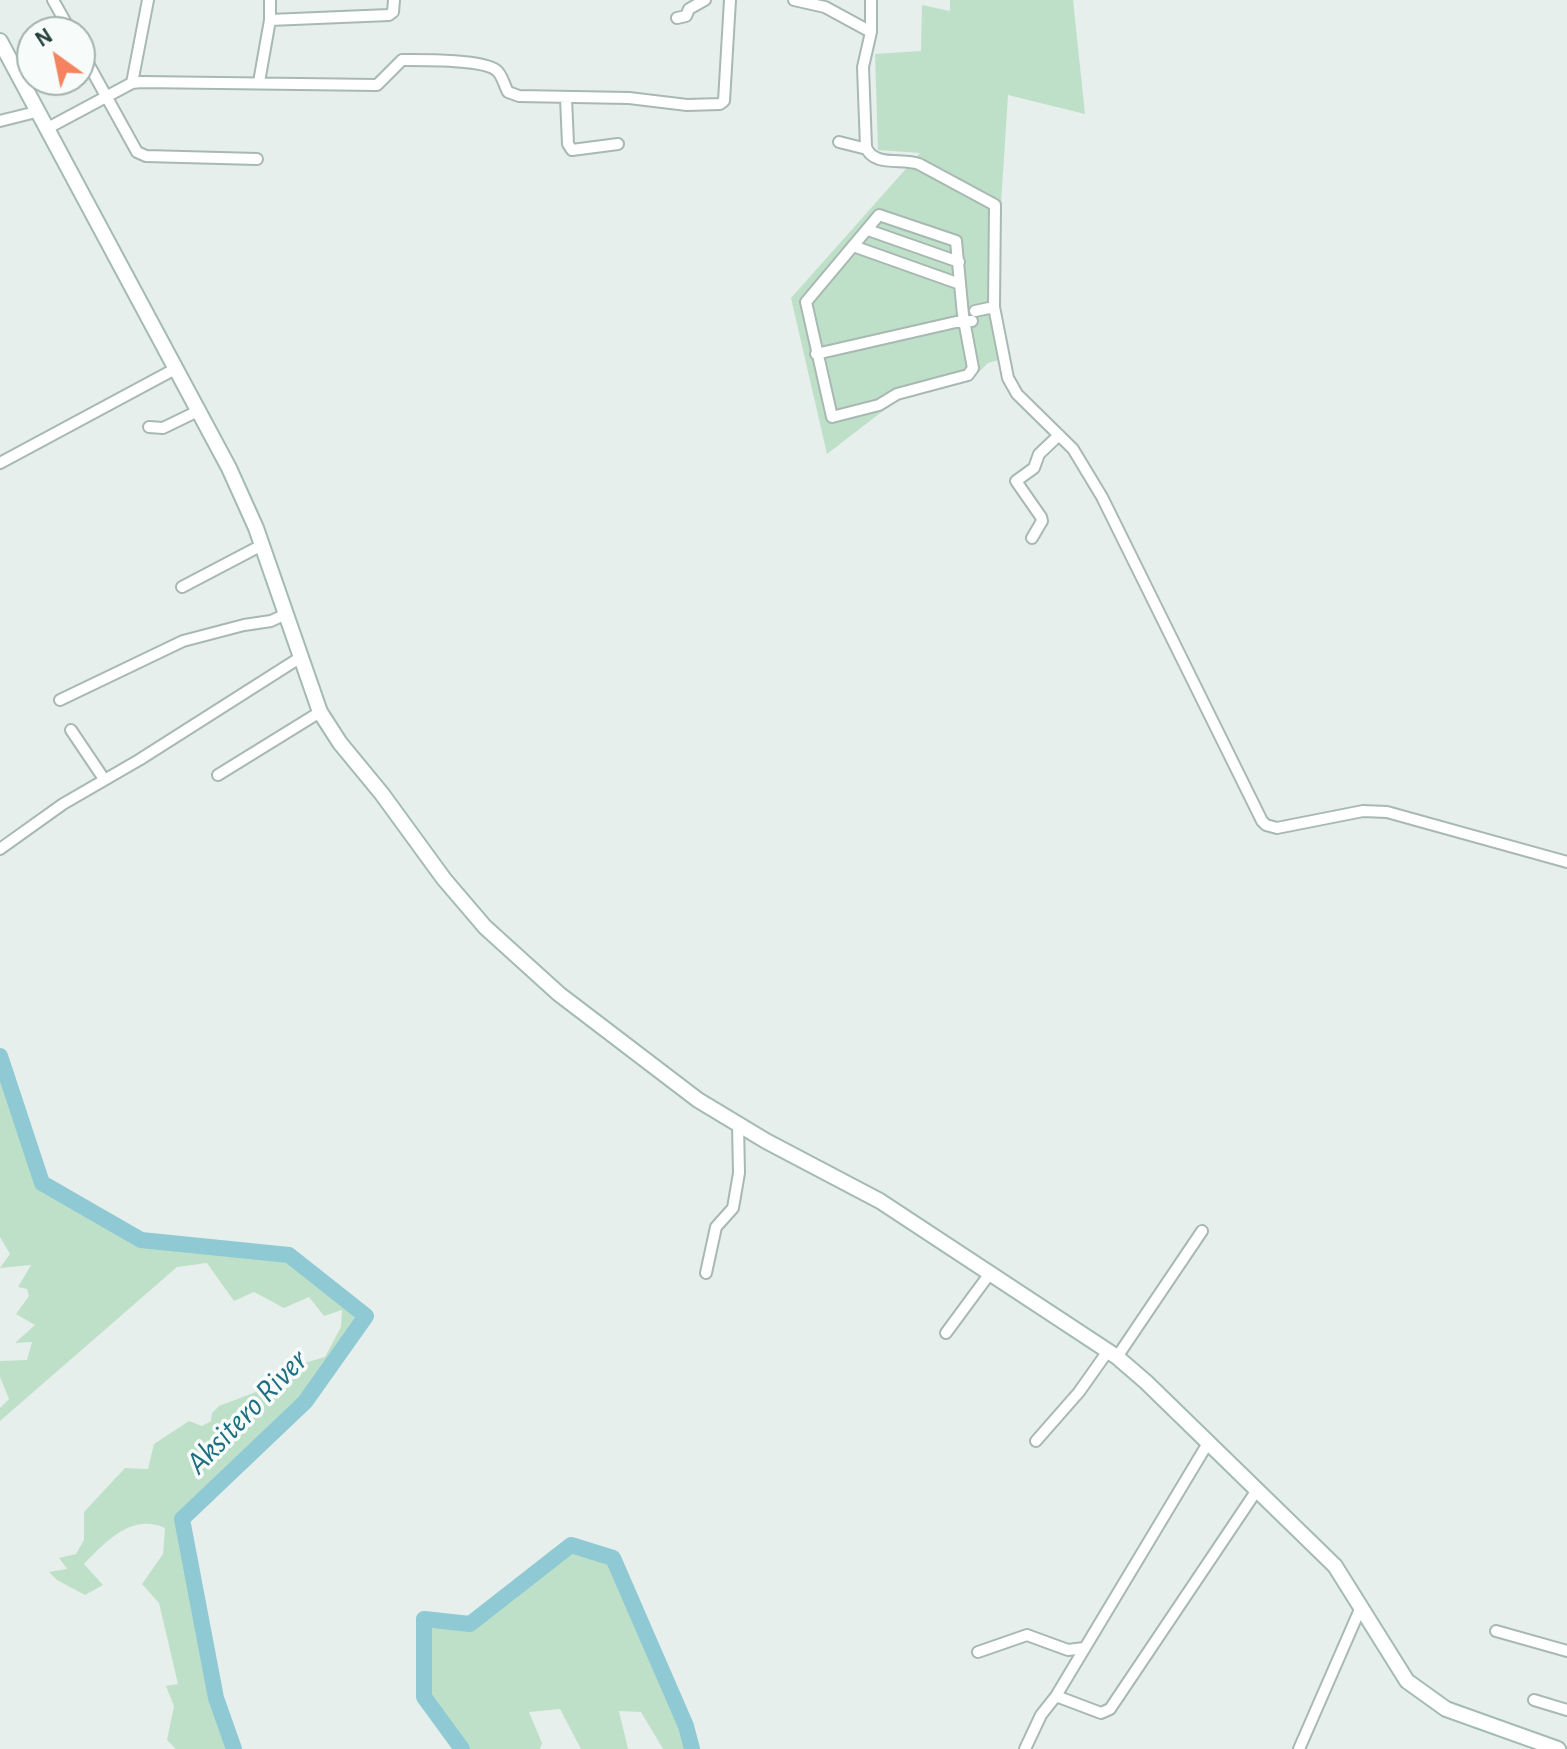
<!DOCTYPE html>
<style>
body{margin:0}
#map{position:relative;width:1567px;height:1749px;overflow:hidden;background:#e6efeb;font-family:"Alegreya Sans",sans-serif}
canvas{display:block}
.north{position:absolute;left:16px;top:16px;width:80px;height:80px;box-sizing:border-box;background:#f7fbf9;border:2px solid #a3b1ad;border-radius:50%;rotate:327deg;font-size:22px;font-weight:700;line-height:32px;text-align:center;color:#24423a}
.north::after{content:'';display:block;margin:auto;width:28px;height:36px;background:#f4845f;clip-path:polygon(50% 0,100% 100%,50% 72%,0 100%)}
</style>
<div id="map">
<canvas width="1567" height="1749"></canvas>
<div class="north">N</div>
</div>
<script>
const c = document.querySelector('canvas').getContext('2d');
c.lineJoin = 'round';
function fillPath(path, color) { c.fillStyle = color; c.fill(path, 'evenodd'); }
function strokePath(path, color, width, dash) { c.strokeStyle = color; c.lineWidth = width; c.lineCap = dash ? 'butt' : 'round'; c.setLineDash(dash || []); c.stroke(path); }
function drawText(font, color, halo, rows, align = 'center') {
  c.font = font + ' "Alegreya Sans",sans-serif'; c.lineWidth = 7; c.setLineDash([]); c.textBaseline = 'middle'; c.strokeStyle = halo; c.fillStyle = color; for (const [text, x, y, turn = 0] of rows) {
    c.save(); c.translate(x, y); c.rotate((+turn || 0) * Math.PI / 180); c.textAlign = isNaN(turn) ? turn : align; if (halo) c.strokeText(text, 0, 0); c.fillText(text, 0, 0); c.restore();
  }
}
fillPath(new Path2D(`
 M 950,0 L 1073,0 L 1085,114 L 1008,95 L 1001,204 L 999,298 L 1007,340 L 995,342 L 999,360 L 988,363 L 970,381 L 901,397 L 827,454 L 791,298 L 920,153 L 878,150 L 875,54 L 921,51 L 922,5 L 950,11 Z
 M 0,1056 L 43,1183 L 141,1240 L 289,1255 L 366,1316 L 305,1402 L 182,1519 L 216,1698 L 236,1749 L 176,1749 L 167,1740 L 174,1706 L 166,1686 L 178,1684 L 159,1603 L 142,1584 L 163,1554 L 165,1528 C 131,1513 106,1542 84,1564 L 103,1585 L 85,1595 L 57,1580 L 49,1572 L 67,1569 L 59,1558 L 76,1554 L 84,1540 L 84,1512 L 125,1468 L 148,1469 L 154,1444 L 189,1421 L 202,1426 L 211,1421 L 212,1413 L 219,1406 L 293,1378 L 301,1364 L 325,1357 L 341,1327 L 342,1310 L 324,1316 L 309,1297 L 284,1308 L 254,1292 L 234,1301 L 207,1263 L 177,1267 L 0,1421 L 0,1408 L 9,1399 L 0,1377 L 0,1361 L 27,1360 L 32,1342 L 15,1343 L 35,1325 L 16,1314 L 29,1296 L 27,1289 L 18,1287 L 31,1265 L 0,1268 L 10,1254 L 0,1237 Z
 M 571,1545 L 613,1558 L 686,1726 L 692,1749 L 663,1749 L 641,1712 L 619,1711 L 628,1749 L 581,1749 L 560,1709 L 529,1712 L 542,1743 L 540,1749 L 462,1749 L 424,1697 L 424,1619 L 463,1623 Z`), '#bfe0c8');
strokePath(new Path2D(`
 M 0,1056 L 42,1183 L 141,1240 L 289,1255 L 366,1316 L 305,1402 L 182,1519 L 216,1698 L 234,1749
 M 462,1749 L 424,1697 L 424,1619 L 470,1624 L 571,1545 L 613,1558 L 686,1726 L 692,1749`), '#8ec9d4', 16);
const street = new Path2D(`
 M 53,0 L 71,32
 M 270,0 L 270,20 L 389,15 L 393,12 L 394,0
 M 794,0 L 825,7 L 871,32
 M 871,0 L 871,32 L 863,67 L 866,147 C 873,167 902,158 919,164 L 995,205 L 994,307 L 1008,378 L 1017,394 L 1073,449 L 1102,497 L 1262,821 L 1266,825 L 1277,828 L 1363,811 L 1387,812 L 1567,862
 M 677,18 L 686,16 L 689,9 L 705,0
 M 80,49 L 137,152 L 146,156 L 257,159
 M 259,82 L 270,20
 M 132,83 L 148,0
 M 566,98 L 568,144 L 572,150 L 618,144
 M 0,121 L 36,112
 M 46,129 L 132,83 L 141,82 L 377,85 L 402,60 C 421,60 482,59 496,70 C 502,74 504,85 508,92 L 519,96 L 629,98 L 687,105 L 720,104 L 724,101 L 730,0
 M 839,142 L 867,149
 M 879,215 L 956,241 L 963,315 L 973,368 L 968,375 L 897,394 L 879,405 L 832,417 L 806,302 Z
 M 868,230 L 959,262
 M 853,246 L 960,284
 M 975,311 L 994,307
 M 816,354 L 956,322 L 972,321
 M 149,427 L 163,428 L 198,411
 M 0,463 L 175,369
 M 1032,538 L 1042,521 L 1041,517 L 1016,481 L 1034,468 L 1039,454 L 1059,435
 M 182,587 L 262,545
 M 60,700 L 183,641 L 244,625 L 271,621 L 286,614
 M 71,730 L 104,779
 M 218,775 L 320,712
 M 0,849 L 63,804 L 139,760 L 301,657
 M 706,1273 L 716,1227 L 733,1208 L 739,1173 L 738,1125
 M 946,1333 L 991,1272
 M 1117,1357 L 1202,1231
 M 1036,1441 L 1079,1392 L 1108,1351
 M 1208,1443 L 1056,1696 L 1101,1713 L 1110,1709 L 1257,1490
 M 1496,1631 L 1567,1651
 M 978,1652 L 1027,1635 L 1068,1650 L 1084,1648
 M 1534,1700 L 1567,1710
 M 1025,1749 L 1041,1715 L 1056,1696
 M 1299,1749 L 1361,1607`);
const secondary = new Path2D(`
 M 0,41 L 229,468 L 256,528 L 320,712 L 340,743 L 382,794 L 444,879 L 485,927 L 559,994 L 698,1100 L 766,1141 L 880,1201 L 1117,1357 L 1146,1382 L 1335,1566 L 1407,1681 L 1446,1709 L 1558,1749`);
strokePath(street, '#a8b8b2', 14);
strokePath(secondary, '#a4bbb3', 18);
strokePath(street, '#fff', 10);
strokePath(secondary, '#fff', 14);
drawText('italic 32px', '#1c6f80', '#f7fbf9', [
 ["Aksitero River",247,1412,-46]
]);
</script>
